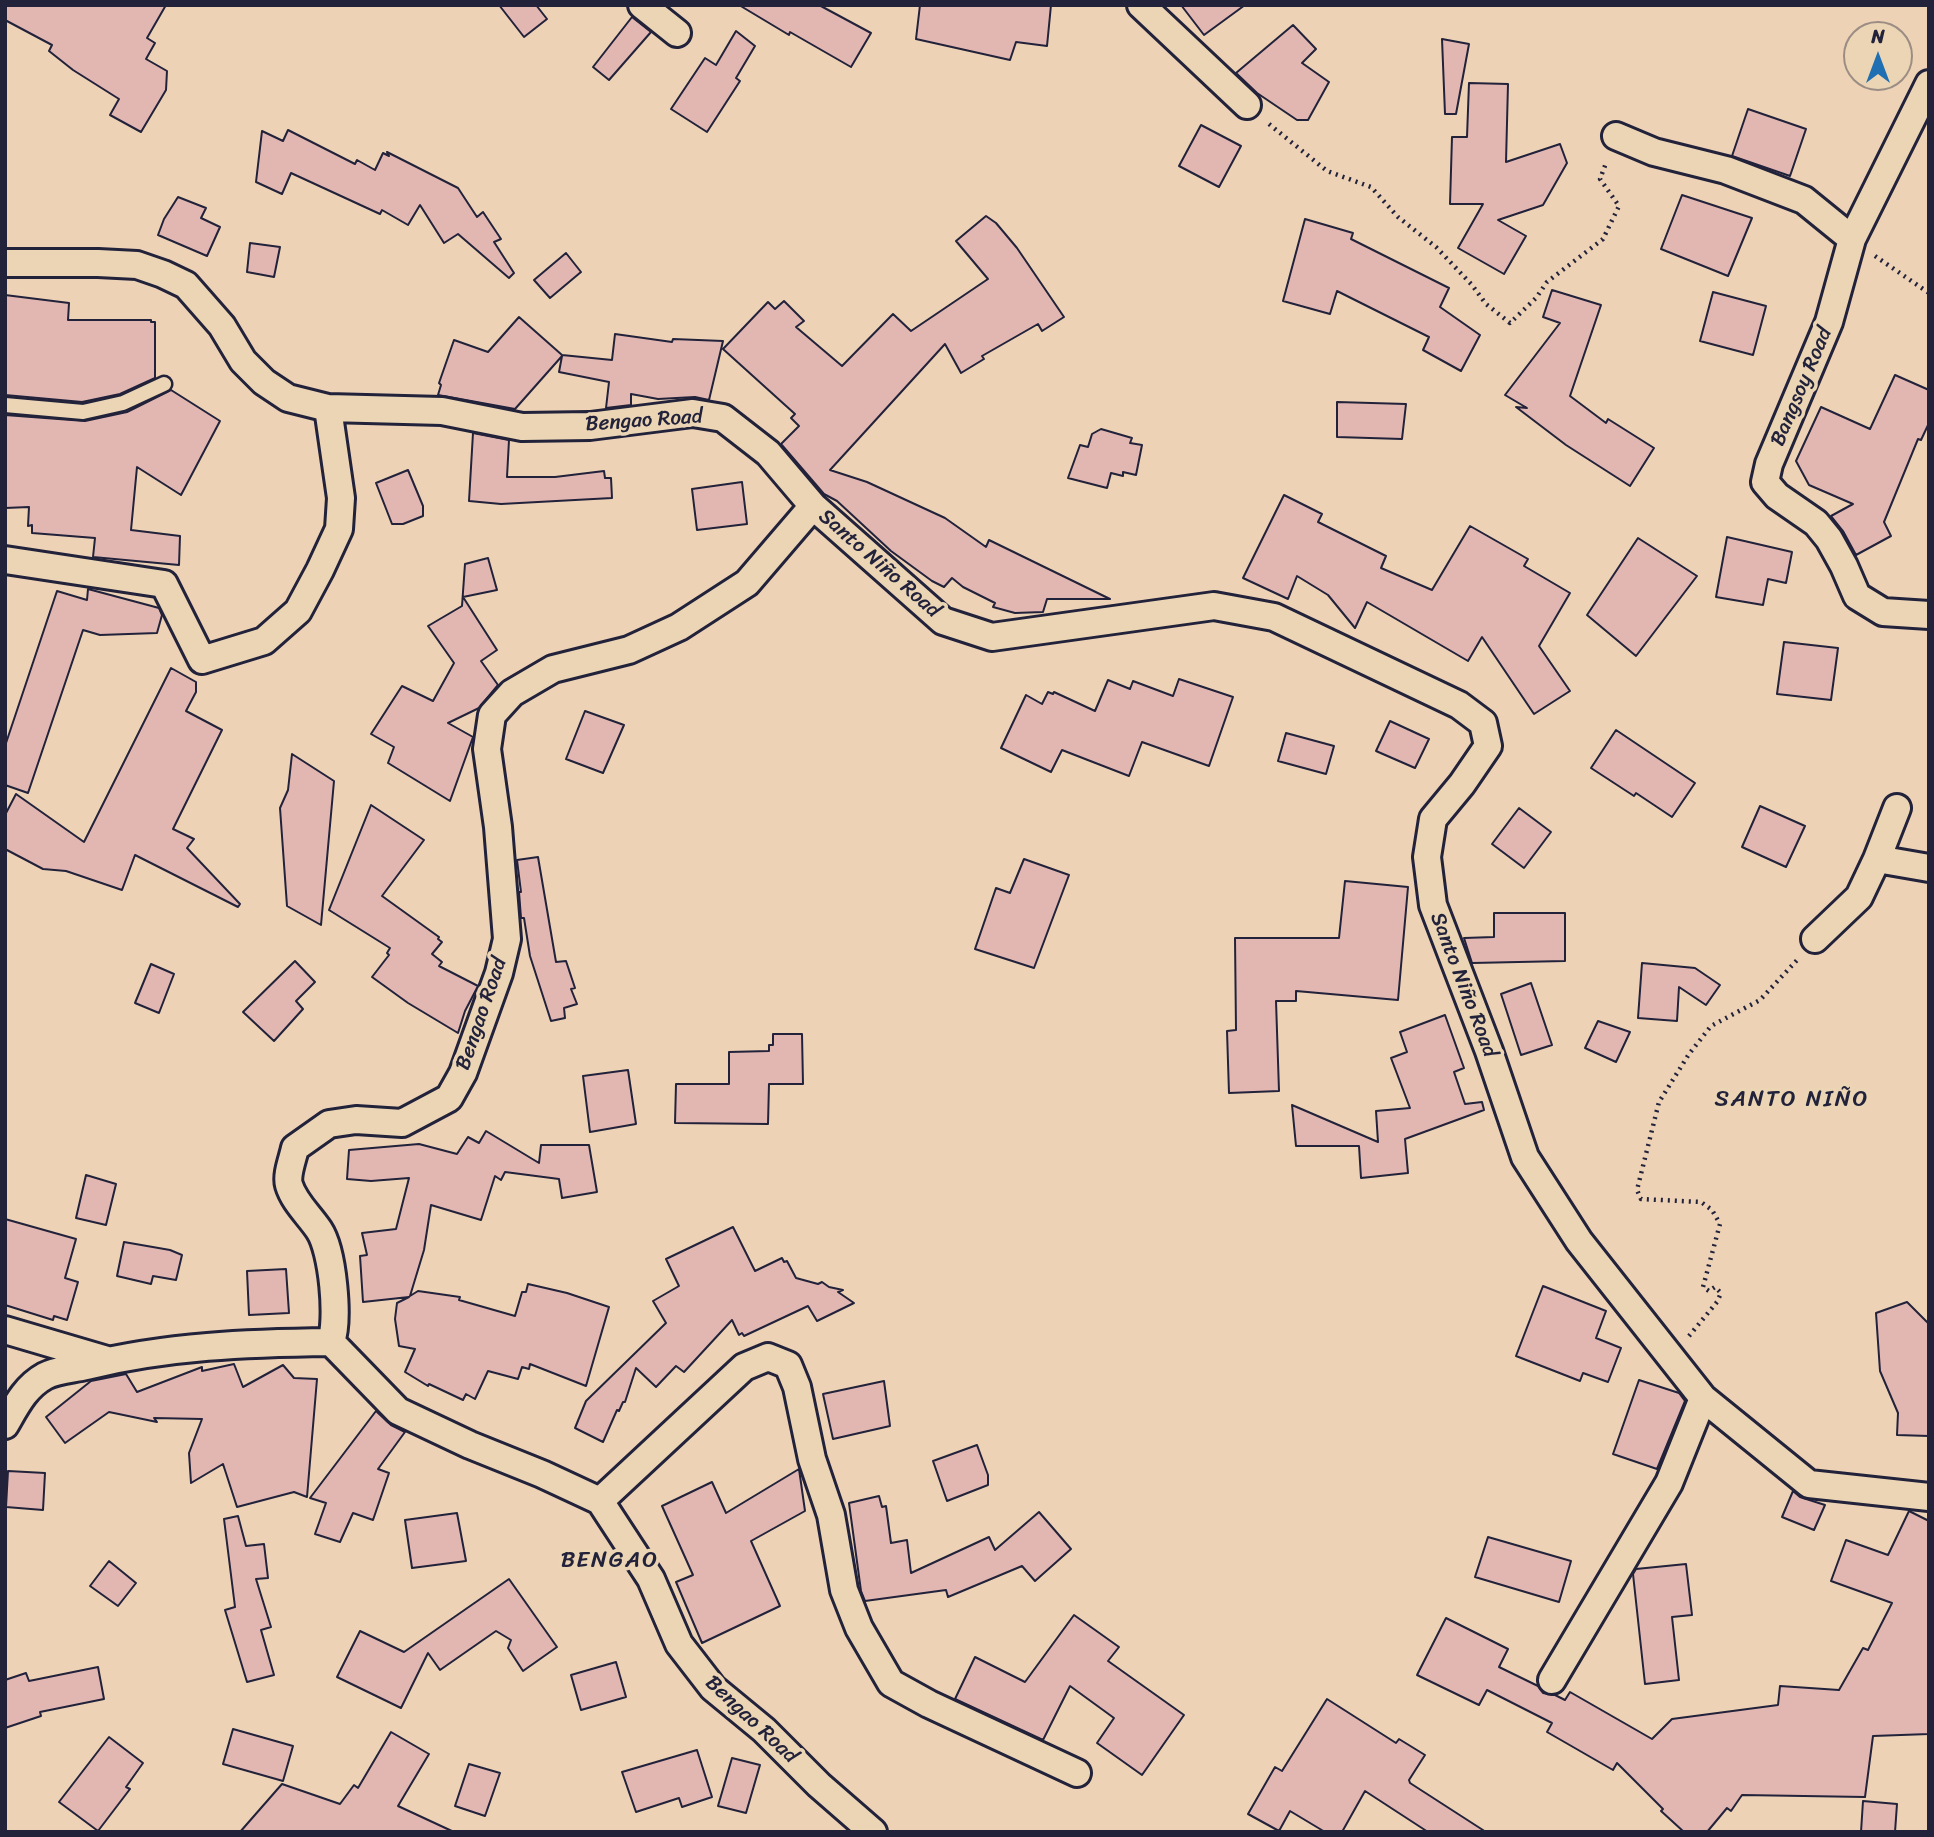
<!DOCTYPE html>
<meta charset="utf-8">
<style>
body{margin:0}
#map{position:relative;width:1934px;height:1837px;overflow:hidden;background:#edd2b6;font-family:Sriracha,sans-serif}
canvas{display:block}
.frame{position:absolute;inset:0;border:7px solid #22223b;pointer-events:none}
.north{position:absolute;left:1843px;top:21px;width:70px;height:70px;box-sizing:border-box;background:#ebd5b4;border:2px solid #9b8d84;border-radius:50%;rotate:0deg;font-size:19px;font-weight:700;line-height:28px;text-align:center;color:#22223b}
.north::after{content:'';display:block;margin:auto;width:24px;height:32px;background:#1f6fb2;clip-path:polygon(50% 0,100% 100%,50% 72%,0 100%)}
</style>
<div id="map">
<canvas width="1934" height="1837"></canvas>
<div class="frame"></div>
<div class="north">N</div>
</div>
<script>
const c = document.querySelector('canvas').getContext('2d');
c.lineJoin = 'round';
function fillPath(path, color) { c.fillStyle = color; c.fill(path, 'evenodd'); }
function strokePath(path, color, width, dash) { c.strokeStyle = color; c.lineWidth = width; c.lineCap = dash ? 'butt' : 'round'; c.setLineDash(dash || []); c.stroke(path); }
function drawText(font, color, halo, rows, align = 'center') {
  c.font = font + ' Sriracha,sans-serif'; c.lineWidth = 7; c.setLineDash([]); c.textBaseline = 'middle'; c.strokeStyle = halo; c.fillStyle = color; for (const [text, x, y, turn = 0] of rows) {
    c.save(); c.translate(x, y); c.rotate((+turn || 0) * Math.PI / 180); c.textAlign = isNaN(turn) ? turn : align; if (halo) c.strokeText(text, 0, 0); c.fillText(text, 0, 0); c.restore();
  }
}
const building = new Path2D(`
 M 5,5 L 166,5 L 147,38 L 155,43 L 146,59 L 167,71 L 166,90 L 141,132 L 110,115 L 119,99 L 73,70 L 49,51 L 52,45 L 5,20 Z
 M 499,5 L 536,5 L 547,19 L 524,37 Z
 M 739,5 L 819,5 L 871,33 L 851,67 L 790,32 L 789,35 Z
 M 920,5 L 1051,5 L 1047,46 L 1016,42 L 1010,60 L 916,39 Z
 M 1181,5 L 1245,5 L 1204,35 Z
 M 632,17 L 651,32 L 609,80 L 593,67 Z
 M 1293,25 L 1316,49 L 1302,63 L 1329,82 L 1308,120 L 1297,120 L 1257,93 L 1236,73 Z
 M 736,31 L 755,46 L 736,78 L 740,81 L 707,132 L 671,109 L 705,58 L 716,65 Z
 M 1442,39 L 1469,44 L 1456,114 L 1445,114 Z
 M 1469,83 L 1508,84 L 1506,162 L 1560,144 L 1567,163 L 1543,205 L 1498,220 L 1526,236 L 1504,274 L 1458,248 L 1483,204 L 1450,204 L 1452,137 L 1467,137 Z
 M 1748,109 L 1806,129 L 1790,176 L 1732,156 Z
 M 1201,125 L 1241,146 L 1219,187 L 1179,166 Z
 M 288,130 L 355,164 L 357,160 L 375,170 L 383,153 L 389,156 L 387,152 L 458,188 L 477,217 L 483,212 L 501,239 L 494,242 L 514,273 L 509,278 L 458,234 L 444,243 L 420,205 L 408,225 L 382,210 L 380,214 L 291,173 L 282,194 L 256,182 L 262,131 L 283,141 Z
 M 1682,195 L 1752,218 L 1728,276 L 1661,249 Z
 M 178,197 L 206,208 L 201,218 L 220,227 L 207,256 L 158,235 L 164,219 Z
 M 986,216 L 996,223 L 1017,248 L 1064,317 L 1042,331 L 1038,324 L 982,356 L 984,359 L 961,373 L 945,344 L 830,470 L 867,482 L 945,518 L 986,547 L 989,540 L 1110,599 L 1047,599 L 1043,612 L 1015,613 L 993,607 L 995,603 L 963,587 L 952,578 L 944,587 L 932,581 L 891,551 L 837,501 L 824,494 L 781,444 L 799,426 L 791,418 L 795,414 L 723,349 L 768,302 L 775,309 L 784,301 L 804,321 L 796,327 L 842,366 L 893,314 L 911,331 L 988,279 L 956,241 Z
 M 1305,219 L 1353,233 L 1351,239 L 1449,288 L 1440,307 L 1480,335 L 1461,371 L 1423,350 L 1429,337 L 1337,291 L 1330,314 L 1283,301 Z
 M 250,243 L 280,247 L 274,277 L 247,272 Z
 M 566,253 L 581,272 L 550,298 L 534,280 Z
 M 1552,290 L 1601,305 L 1570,396 L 1606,423 L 1608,419 L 1654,448 L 1630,486 L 1566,445 L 1516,407 L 1527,408 L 1505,395 L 1560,323 L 1543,317 Z
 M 1713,292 L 1766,306 L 1753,355 L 1700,341 Z
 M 5,295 L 69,303 L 68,320 L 151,320 L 151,322 L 155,322 L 155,378 L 120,394 L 82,402 L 5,395 Z
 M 519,317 L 562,355 L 612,360 L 615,334 L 672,342 L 673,339 L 723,341 L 709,400 L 695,397 L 658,399 L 631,394 L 631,405 L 606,408 L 609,382 L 559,372 L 562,356 L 515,409 L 438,395 L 441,385 L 439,383 L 454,340 L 488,352 Z
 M 1895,375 L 1929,390 L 1929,423 L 1921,440 L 1918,439 L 1884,522 L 1891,536 L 1856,555 L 1843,531 L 1831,516 L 1853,504 L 1809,485 L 1796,461 L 1821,407 L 1870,429 Z
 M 171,390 L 220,421 L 181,495 L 137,467 L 131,530 L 180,536 L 179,565 L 93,557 L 95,538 L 32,533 L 32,525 L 28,526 L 29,507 L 5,508 L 5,415 L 85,421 L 127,412 Z
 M 1337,402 L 1406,404 L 1402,439 L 1337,437 Z
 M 1101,429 L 1132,438 L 1130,443 L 1142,445 L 1136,475 L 1123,472 L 1123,476 L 1111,473 L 1107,488 L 1068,478 L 1080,445 L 1088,447 L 1092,434 Z
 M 473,433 L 509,440 L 507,477 L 555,477 L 604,471 L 605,478 L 611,478 L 612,498 L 501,504 L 469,501 Z
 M 408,470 L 423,506 L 423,516 L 403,524 L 392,524 L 376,483 Z
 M 742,482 L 747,524 L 697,530 L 692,489 Z
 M 1284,495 L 1322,514 L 1318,522 L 1386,556 L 1381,568 L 1432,590 L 1470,526 L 1528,559 L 1524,566 L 1570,593 L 1539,646 L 1570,691 L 1534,714 L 1482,637 L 1468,661 L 1367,602 L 1355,628 L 1328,595 L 1297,576 L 1288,599 L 1243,578 Z
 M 1727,537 L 1792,552 L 1786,583 L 1768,579 L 1763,605 L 1716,597 Z
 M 1638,538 L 1697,576 L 1636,656 L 1587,615 Z
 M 488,558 L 497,590 L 463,597 L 497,650 L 481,661 L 498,685 L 479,708 L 448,723 L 473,737 L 450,801 L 388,763 L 394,747 L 371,734 L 402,686 L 433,701 L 454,663 L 428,626 L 462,606 L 465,564 Z
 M 88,589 L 159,608 L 162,615 L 157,633 L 100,635 L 83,630 L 28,793 L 5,785 L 5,746 L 57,591 L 87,600 Z
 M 1784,642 L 1838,648 L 1831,700 L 1777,694 Z
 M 171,668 L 196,682 L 196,692 L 186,711 L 222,730 L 173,829 L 194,839 L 187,848 L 240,904 L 238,907 L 135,855 L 122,890 L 66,871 L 43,869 L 5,849 L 5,815 L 16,794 L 84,842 Z
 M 1179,679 L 1233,697 L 1209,766 L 1142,742 L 1129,776 L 1062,750 L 1051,772 L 1001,748 L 1026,695 L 1042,704 L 1048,692 L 1053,694 L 1054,692 L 1095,711 L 1108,680 L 1130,689 L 1133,681 L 1173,696 Z
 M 585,711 L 624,725 L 603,773 L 566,759 Z
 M 1390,721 L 1429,739 L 1415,768 L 1376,751 Z
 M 1616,730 L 1695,783 L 1672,817 L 1636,793 L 1634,796 L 1591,768 Z
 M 1286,733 L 1334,746 L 1326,774 L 1278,761 Z
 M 292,754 L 334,781 L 321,925 L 287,906 L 280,808 L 288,790 Z
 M 371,805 L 424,840 L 382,896 L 439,937 L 438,939 L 442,942 L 432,954 L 442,962 L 439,966 L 478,986 L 465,1011 L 458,1033 L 408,1003 L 372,977 L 389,955 L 387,953 L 390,948 L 329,910 Z
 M 1760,806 L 1805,826 L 1786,867 L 1742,847 Z
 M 1519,808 L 1551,832 L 1524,868 L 1492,844 Z
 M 538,857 L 556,962 L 566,961 L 575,988 L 571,989 L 577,1004 L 564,1008 L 565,1018 L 551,1021 L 530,956 L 524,918 L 521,918 L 519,892 L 521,892 L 517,860 Z
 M 1024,859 L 1069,875 L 1034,968 L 975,949 L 996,888 L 1010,893 Z
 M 1345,881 L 1408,887 L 1398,1000 L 1296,991 L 1296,1001 L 1276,1001 L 1279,1091 L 1229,1093 L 1227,1031 L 1236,1030 L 1235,938 L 1339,938 Z
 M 1494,913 L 1565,913 L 1565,961 L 1472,963 L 1464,938 L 1494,937 Z
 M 295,961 L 315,982 L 296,1001 L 303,1009 L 274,1041 L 243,1012 Z
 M 1642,963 L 1695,968 L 1720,985 L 1706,1005 L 1679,987 L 1677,1021 L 1638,1018 Z
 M 151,964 L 174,974 L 159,1013 L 135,1003 Z
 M 1531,983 L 1552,1045 L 1521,1055 L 1501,994 Z
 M 1445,1015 L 1464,1068 L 1454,1072 L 1465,1104 L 1482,1102 L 1484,1110 L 1405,1139 L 1408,1173 L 1361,1178 L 1359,1146 L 1296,1146 L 1292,1105 L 1378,1142 L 1376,1111 L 1410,1108 L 1391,1058 L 1407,1052 L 1400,1032 Z
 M 1598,1021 L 1630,1032 L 1616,1062 L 1585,1048 Z
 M 773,1034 L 802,1034 L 803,1084 L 769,1084 L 768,1124 L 675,1123 L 676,1084 L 729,1084 L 729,1052 L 769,1051 L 769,1045 L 773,1045 Z
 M 628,1070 L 636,1124 L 590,1132 L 583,1076 Z
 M 486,1131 L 539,1163 L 541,1145 L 589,1145 L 597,1192 L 562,1198 L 559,1179 L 505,1172 L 501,1180 L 495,1176 L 481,1220 L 431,1205 L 424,1250 L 410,1296 L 418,1291 L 460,1297 L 459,1300 L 515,1316 L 522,1292 L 526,1292 L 528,1284 L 567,1293 L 609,1307 L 586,1386 L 530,1364 L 529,1369 L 522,1367 L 518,1379 L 488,1371 L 475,1399 L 466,1394 L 463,1400 L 429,1384 L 428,1386 L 405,1372 L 415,1349 L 399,1346 L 395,1319 L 397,1303 L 409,1297 L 363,1302 L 360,1256 L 367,1255 L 362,1233 L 396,1229 L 409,1178 L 371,1181 L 347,1179 L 349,1150 L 419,1144 L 457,1154 L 468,1137 L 479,1143 Z
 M 86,1175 L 116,1184 L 106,1225 L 76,1218 Z
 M 5,1219 L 76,1239 L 65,1278 L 78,1282 L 67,1320 L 54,1316 L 53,1320 L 5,1305 Z
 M 733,1227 L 755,1271 L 782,1258 L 784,1262 L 787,1261 L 796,1278 L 818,1284 L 822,1282 L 829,1287 L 843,1290 L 838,1292 L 854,1303 L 817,1321 L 808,1306 L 744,1336 L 742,1333 L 739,1335 L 732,1320 L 684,1372 L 676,1366 L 656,1387 L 636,1368 L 625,1402 L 623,1402 L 619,1411 L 617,1410 L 603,1442 L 575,1428 L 586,1401 L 666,1323 L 653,1301 L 679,1286 L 666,1259 Z
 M 124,1242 L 170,1250 L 182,1255 L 176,1280 L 153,1276 L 151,1284 L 117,1276 Z
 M 286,1269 L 289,1313 L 249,1315 L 247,1271 Z
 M 1543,1286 L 1606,1311 L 1596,1338 L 1621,1348 L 1608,1382 L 1583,1373 L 1580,1381 L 1516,1356 Z
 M 1907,1302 L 1929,1324 L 1929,1436 L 1897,1435 L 1898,1413 L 1880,1371 L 1876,1313 Z
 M 234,1364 L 243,1387 L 283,1365 L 294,1378 L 317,1379 L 307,1497 L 294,1492 L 237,1507 L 223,1464 L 191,1483 L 189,1453 L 202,1419 L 154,1418 L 157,1422 L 109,1412 L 65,1443 L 46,1417 L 91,1381 L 126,1374 L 137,1392 L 202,1367 L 202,1371 Z
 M 1639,1380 L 1679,1393 L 1685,1401 L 1657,1469 L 1613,1454 Z
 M 884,1381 L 890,1426 L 833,1439 L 823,1394 Z
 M 376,1411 L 391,1425 L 405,1432 L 378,1469 L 389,1473 L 373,1520 L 353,1513 L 340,1542 L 315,1534 L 326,1503 L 310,1498 Z
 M 977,1445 L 988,1475 L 988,1485 L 947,1501 L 933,1461 Z
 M 799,1469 L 805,1511 L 751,1541 L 780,1606 L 702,1643 L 676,1582 L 693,1575 L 662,1506 L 712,1482 L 726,1513 Z
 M 8,1471 L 45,1473 L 43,1510 L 6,1507 Z
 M 1793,1491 L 1800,1497 L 1825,1505 L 1814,1530 L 1782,1517 Z
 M 879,1496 L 882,1507 L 886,1506 L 891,1543 L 907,1540 L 911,1573 L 989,1537 L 995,1550 L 1039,1512 L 1071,1549 L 1035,1581 L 1022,1566 L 948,1597 L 946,1590 L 865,1601 L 861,1591 L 849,1503 Z
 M 1909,1511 L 1929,1521 L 1929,1734 L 1873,1736 L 1865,1797 L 1742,1795 L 1731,1811 L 1727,1808 L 1707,1832 L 1684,1832 L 1661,1811 L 1663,1809 L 1617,1763 L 1613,1770 L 1547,1732 L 1552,1723 L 1487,1690 L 1479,1705 L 1417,1675 L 1446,1618 L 1508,1649 L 1499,1667 L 1538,1686 L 1543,1693 L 1555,1695 L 1565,1700 L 1570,1692 L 1652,1739 L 1672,1719 L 1778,1705 L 1780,1686 L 1839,1690 L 1863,1648 L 1868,1650 L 1892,1603 L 1831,1581 L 1846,1540 L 1888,1555 Z
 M 457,1513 L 466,1561 L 412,1568 L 405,1520 Z
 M 238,1516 L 246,1546 L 264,1544 L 268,1578 L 256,1579 L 271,1627 L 261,1630 L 274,1675 L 247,1682 L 225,1610 L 235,1607 L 224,1519 Z
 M 1488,1537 L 1571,1561 L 1559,1602 L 1475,1577 Z
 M 109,1561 L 136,1583 L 118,1606 L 90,1586 Z
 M 1686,1564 L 1692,1615 L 1672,1617 L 1679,1680 L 1645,1684 L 1633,1574 L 1636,1569 Z
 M 509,1579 L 557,1647 L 523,1671 L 508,1648 L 511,1640 L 496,1631 L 440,1670 L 428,1653 L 401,1708 L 337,1677 L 360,1631 L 404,1652 Z
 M 1074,1615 L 1119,1647 L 1108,1661 L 1184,1715 L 1142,1775 L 1097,1743 L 1114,1718 L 1070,1686 L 1043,1740 L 955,1699 L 975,1657 L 1025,1682 Z
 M 616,1662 L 626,1697 L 581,1710 L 571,1675 Z
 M 98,1667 L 104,1699 L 40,1712 L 41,1716 L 5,1728 L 5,1680 L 26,1673 L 29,1681 Z
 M 1327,1699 L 1396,1743 L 1399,1739 L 1425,1755 L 1409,1780 L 1410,1783 L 1486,1832 L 1428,1832 L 1365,1791 L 1342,1832 L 1325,1832 L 1290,1811 L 1279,1831 L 1248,1814 L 1275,1767 L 1282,1771 Z
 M 233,1729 L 293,1746 L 283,1781 L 223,1764 Z
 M 391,1732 L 429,1754 L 398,1806 L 454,1832 L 240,1832 L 282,1784 L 340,1804 L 354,1785 L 358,1788 Z
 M 109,1737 L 143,1763 L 126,1787 L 130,1789 L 98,1831 L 59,1802 Z
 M 697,1750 L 712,1797 L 682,1807 L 679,1798 L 636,1812 L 622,1772 Z
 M 732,1758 L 760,1765 L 746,1813 L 718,1806 Z
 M 469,1764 L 500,1773 L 485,1816 L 455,1806 Z
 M 1863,1801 L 1897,1804 L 1895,1832 L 1861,1832 Z`);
fillPath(building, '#e2b7b2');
strokePath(building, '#22223b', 2);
const service = new Path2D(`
 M 5,405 L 83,412 L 123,403 L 164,384`);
const minor = new Path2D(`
 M 642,5 L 677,33
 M 1141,5 L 1247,105
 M 1929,84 L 1852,239 L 1829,322 L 1769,464 L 1765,482 L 1777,496 L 1816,523 L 1829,539 L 1844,566 L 1857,596 L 1883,612 L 1929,615
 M 1616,136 L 1654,152 L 1726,170 L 1804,200 L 1852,239
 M 5,263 L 98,263 L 137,265 L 163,274 L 186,285 L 222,326 L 243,361 L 264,382 L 288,398 L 328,408 L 442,411 L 522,427 L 590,426 L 693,413 L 723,418 L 768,453 L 813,506 L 943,621 L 992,637 L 1214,606 L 1274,617 L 1459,705 L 1483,723 L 1488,746 L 1462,784 L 1433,819 L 1427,857 L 1433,905 L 1489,1051 L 1525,1157 L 1579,1241 L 1703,1398 L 1809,1484 L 1929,1497
 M 813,506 L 747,583 L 679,627 L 629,650 L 553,669 L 512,693 L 492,715 L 487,749 L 498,827 L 507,939 L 499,973 L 463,1073 L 449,1098 L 402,1123 L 356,1120 L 329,1124 L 295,1148 C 293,1158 286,1175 289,1185 C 294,1202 309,1215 319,1230 C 333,1251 339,1320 331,1342 L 398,1411 L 470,1445 L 542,1474 L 600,1501 L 651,1579 L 679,1644 L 713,1688 L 764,1730 L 819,1785 L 873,1832
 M 5,560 L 164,584 L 202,660 L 264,641 L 298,611 L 320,570 L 339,529 L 341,498 L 328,408
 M 1877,859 L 1929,868
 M 1815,939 L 1859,897 L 1877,859 L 1897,808
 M 5,1330 L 107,1360
 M 5,1425 C 16,1406 25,1387 45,1376 C 56,1370 73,1369 86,1366 C 167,1346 248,1343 331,1342
 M 600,1501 L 744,1367 L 768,1357 L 788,1365 L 797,1387 L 812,1459 L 831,1515 L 844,1590 L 859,1628 L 891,1683 L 929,1704 L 1077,1773
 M 1552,1680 L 1669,1483 L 1703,1398`);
strokePath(service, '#22223b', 19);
strokePath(minor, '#22223b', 32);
strokePath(new Path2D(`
 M 1269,124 L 1327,171 L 1371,187 L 1398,217 L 1436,247 L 1472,285 L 1486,304 L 1510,323 L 1536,298 L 1547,282 L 1603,239 L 1619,206 L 1600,179 L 1606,163
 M 1875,256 L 1929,293
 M 1689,1336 L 1717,1302 L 1721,1293 L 1715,1287 L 1709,1291 L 1703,1287 L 1720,1224 L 1712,1210 L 1701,1202 L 1641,1199 L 1637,1190 L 1659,1102 L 1689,1054 L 1711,1026 L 1760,1000 L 1798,959`), '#22223b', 4.5, [2, 5]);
strokePath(service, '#ebd5b4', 14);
strokePath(minor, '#ebd5b4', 26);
drawText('21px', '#22223b', '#ebd5b4', [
 ["Bangsoy Road",1802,387,-67],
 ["Bengao Road",644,421,-4],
 ["Santo Niño Road",879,564,41],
 ["Santo Niño Road",1463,985,69],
 ["Bengao Road",482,1014,-71],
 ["Bengao Road",751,1720,43]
]);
c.letterSpacing = '2px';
drawText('23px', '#22223b', '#ebd5b4', [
 ["SANTO NIÑO",1792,1100],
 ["BENGAO",610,1561]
]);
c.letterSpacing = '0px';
</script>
